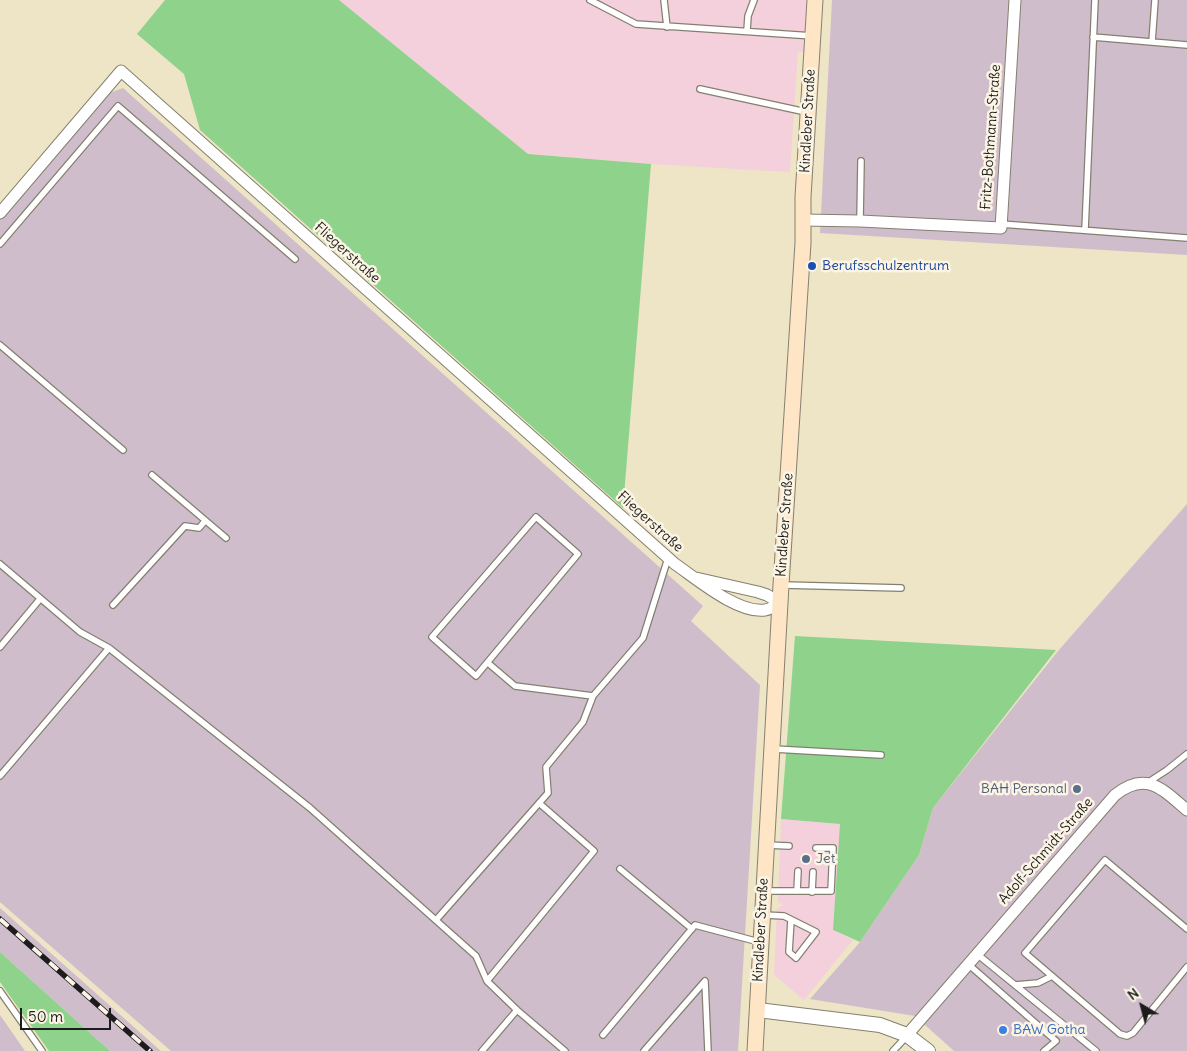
<!DOCTYPE html>
<meta charset="utf-8">
<style>
body{margin:0}
#map{position:relative;width:1187px;height:1051px;overflow:hidden;background:#ede5c5;font-family:Delius,sans-serif}
canvas{display:block}
.north{position:absolute;left:1117px;top:981px;width:50px;height:50px;-webkit-text-stroke:4px #fcf5e5;paint-order:stroke;rotate:323deg;font-size:14px;font-weight:700;line-height:20px;text-align:center;color:#1c1c1c}
.north::after{content:'';display:block;margin:auto;width:18px;height:22px;background:#1c1c1c;clip-path:polygon(50% 0,100% 100%,50% 72%,0 100%)}
.scale{position:absolute;left:20px;top:1008px;width:91px;height:22px;box-sizing:border-box;border:2px solid #1c1c1c;border-top:0;padding-left:6px;font-size:15px;line-height:18px;white-space:nowrap;color:#1c1c1c;-webkit-text-stroke:4px #fcf5e5;paint-order:stroke}
</style>
<div id="map">
<canvas width="1187" height="1051"></canvas>
<div class="north">N</div>
<div class="scale">50 m</div>
</div>
<script>
const c = document.querySelector('canvas').getContext('2d');
c.lineJoin = 'round';
function fillPath(path, color) { c.fillStyle = color; c.fill(path, 'evenodd'); }
function strokePath(path, color, width, dash) { c.strokeStyle = color; c.lineWidth = width; c.lineCap = dash ? 'butt' : 'round'; c.setLineDash(dash || []); c.stroke(path); }
function drawText(font, color, halo, rows, align = 'center') {
  c.font = font + ' Delius,sans-serif'; c.lineWidth = 5; c.setLineDash([]); c.textBaseline = 'middle'; c.strokeStyle = halo; c.fillStyle = color; for (const [text, x, y, turn = 0] of rows) {
    c.save(); c.translate(x, y); c.rotate((+turn || 0) * Math.PI / 180); c.textAlign = isNaN(turn) ? turn : align; if (halo) c.strokeText(text, 0, 0); c.fillText(text, 0, 0); c.restore();
  }
}
fillPath(new Path2D(`
 M 339,0 L 807,0 L 804,52 L 798,52 L 790,172 L 651,164 L 528,154 Z
 M 781,819 L 841,824 L 833,930 L 853,940 L 804,1000 L 774,975 L 777,909 L 783,905 L 778,902 Z`), '#f4cfdc');
fillPath(new Path2D(`
 M 832,0 L 1187,0 L 1187,255 L 820,233 Z
 M 123,88 L 703,606 L 691,621 L 760,685 L 738,1051 L 171,1051 L 0,902 L 0,219 L 103,95 Z
 M 1187,504 L 1187,1051 L 954,1051 L 915,1016 L 810,999 L 860,942 L 919,855 L 933,808 L 1058,651 Z
 M 0,908 L 161,1051 L 110,1051 L 0,952 Z
 M 0,1015 L 25,1051 L 0,1051 Z`), '#d0bdcc');
fillPath(new Path2D(`
 M 165,0 L 339,0 L 528,154 L 651,164 L 623,508 L 200,130 L 184,74 L 137,34 Z
 M 795,636 L 1056,650 L 933,808 L 919,855 L 860,942 L 833,930 L 840,824 L 781,819 Z
 M 0,952 L 110,1051 L 49,1051 L 0,982 Z`), '#8ed28c');
const service = new Path2D(`
 M 590,0 L 636,24 L 813,36
 M 664,0 L 667,27
 M 747,31 L 748,16 L 754,0
 M 1093,37 L 1187,45
 M 1152,42 L 1155,0
 M 700,89 L 806,112
 M 860,221 L 861,161
 M 1001,224 L 1187,238
 M 1085,230 L 1095,0
 M 0,244 L 118,106 L 295,259
 M 0,345 L 123,450
 M 152,475 L 226,538
 M 536,517 L 578,554 L 476,676 L 432,637 Z
 M 0,564 L 80,632 L 109,648 L 310,808 L 476,956 L 487,981 L 517,1010 L 565,1051
 M 783,585 L 901,588
 M 113,605 L 185,526 L 199,528 L 205,521
 M 0,647 L 40,599
 M 488,663 L 515,686 L 593,696
 M 774,749 L 881,755
 M 0,776 L 109,648
 M 1147,783 L 1167,770 L 1187,754
 M 766,845 L 789,846
 M 620,869 L 692,929
 M 765,891 L 831,891 L 833,848 L 816,848
 M 797,891 L 798,871
 M 812,892 L 813,872
 M 764,915 L 784,916 L 816,932 L 796,958 L 789,952 L 791,920
 M 436,920 L 548,793 L 546,767 L 583,722 L 593,696 L 643,638 L 668,558
 M 1187,929 L 1105,860 L 1025,953 L 1120,1034 L 1127,1036 L 1133,1033 L 1187,967
 M 977,954 L 1096,1051
 M 968,964 L 1056,1041 L 1044,1051
 M 487,981 L 594,851 L 539,803
 M 1015,985 L 1038,983 L 1052,976
 M 0,991 L 42,1051
 M 603,1035 L 695,925 L 759,942
 M 482,1051 L 517,1010
 M 644,1051 L 705,981 L 708,1051
 M 893,1051 L 907,1036`);
const minor = new Path2D(`
 M 0,213 L 121,71 L 675,564 C 697,579 738,614 765,610 C 771,609 775,606 780,603 L 767,595 L 758,592 L 696,578
 M 803,220 L 860,221 L 1001,228 L 1015,0
 M 907,1035 L 1115,795 C 1146,770 1162,789 1187,810`);
const tertiary = new Path2D(`
 M 758,1010 L 880,1025 L 907,1035 L 928,1051`);
const secondary = new Path2D(`
 M 755,1051 L 781,585 L 803,243 L 803,197 L 815,0`);
strokePath(service, '#848070', 8);
strokePath(minor, '#848070', 13);
strokePath(tertiary, '#848070', 16);
strokePath(secondary, '#848070', 17);
strokePath(service, '#fff', 5.5);
strokePath(minor, '#fff', 11);
strokePath(tertiary, '#fff', 14);
strokePath(secondary, '#fde5c5', 15);
const rail = new Path2D(`
 M 0,919 L 150,1051`);
strokePath(rail, '#1c1c1c', 5.5);
strokePath(rail, '#fcf5e5', 4, [11]);
for (const [x, y, r, color] of [
 [812,266,5,"#1a4fb4"],
 [1077,789,5,"#5c6f8a"],
 [806,859,5,"#5c6f8a"],
 [1003,1030,5,"#3f7fe0"]
]) { const dot = new Path2D(); dot.arc(x, y, r, 0, 2 * Math.PI); c.fillStyle = color; c.fill(dot); strokePath(dot, '#fcf5e5', 2); }
drawText('14px', '#1c1c1c', '#fcf5e5', [
 ["Kindleber Straße",808,121,-87],
 ["Fritz-Bothmann-Straße",991,137,-86],
 ["Fliegerstraße",347,253,42],
 ["Fliegerstraße",650,522,42],
 ["Kindleber Straße",785,525,-86],
 ["Adolf-Schmidt-Straße",1046,851,-49],
 ["Kindleber Straße",761,930,-87]
]);
drawText('14px', '#164399', '#fcf5e5', [
 ["Berufsschulzentrum",822,266]
], 'left');
drawText('14px', '#4e5e75', '#fcf5e5', [
 ["BAH Personal",1067,789],
 ["Jet",816,859,"left"]
], 'right');
drawText('14px', '#366cbe', '#fcf5e5', [
 ["BAW Gotha",1013,1030]
], 'left');
</script>
